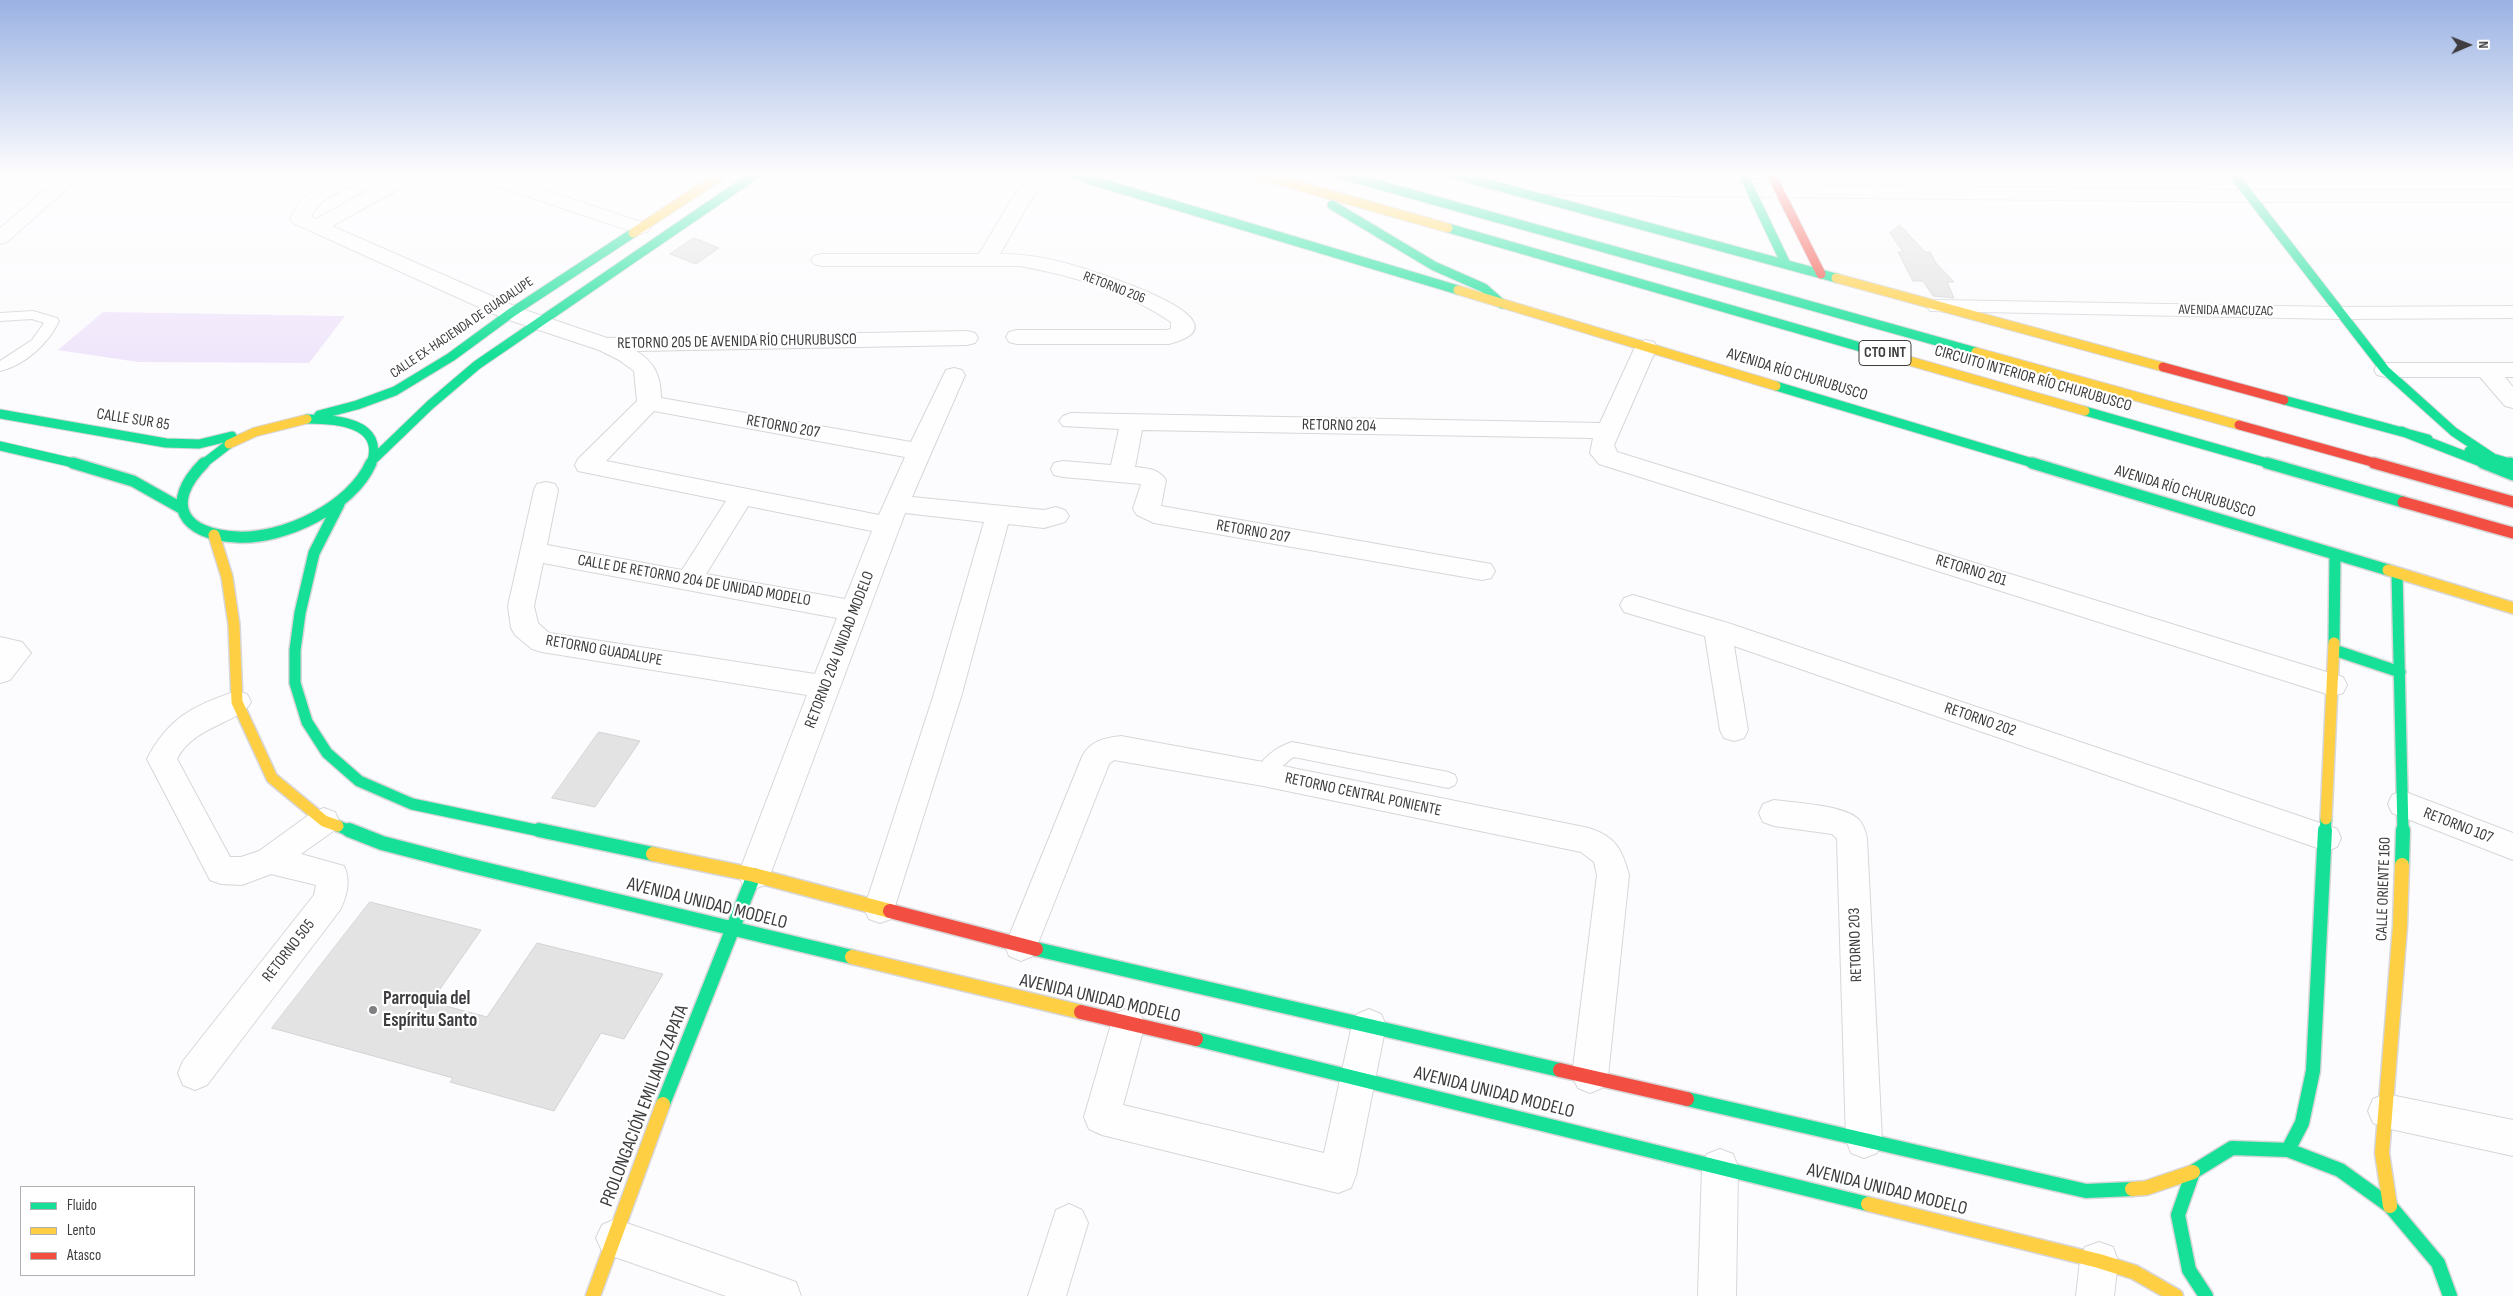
<!DOCTYPE html>
<meta charset="utf-8">
<style>
body{margin:0}
#map{position:relative;width:2513px;height:1296px;overflow:hidden;background:#fcfbfd;font-family:"Sofia Sans Condensed",sans-serif}
canvas{display:block}
.legend{position:absolute;left:20px;top:1186px;width:175px;height:90px;box-sizing:border-box;background:#fff;border:1px solid #b2b1b2;margin:0;padding:6px 9px;list-style:none;font-size:15px;color:#3e3c3f}
.legend li{display:flex;align-items:center;gap:10px;height:25px}
.legend b{width:25px;border:1px solid #b2b1b2}
.north{position:absolute;left:2443px;top:20px;width:50px;height:50px;-webkit-text-stroke:4px #fff;paint-order:stroke;rotate:89deg;font-size:14px;font-weight:700;line-height:20px;text-align:center;color:#3e3c3f}
.north::after{content:'';display:block;margin:auto;width:18px;height:22px;background:#3e3c3f;clip-path:polygon(50% 0,100% 100%,50% 72%,0 100%)}
</style>
<div id="map">
<canvas width="2513" height="1296"></canvas>
<ul class="legend">
<li><b style="height:6px;background:#16e098"></b>Fluido</li>
<li><b style="height:6px;background:#ffcf43"></b>Lento</li>
<li><b style="height:6px;background:#f24e42"></b>Atasco</li>
</ul>
<div class="north">N</div>
</div>
<script>
const c = document.querySelector('canvas').getContext('2d');
c.lineJoin = 'round';
function fillPath(path, color) { c.fillStyle = color; c.fill(path, 'evenodd'); }
function strokePath(path, color, width, dash) { c.strokeStyle = color; c.lineWidth = width; c.lineCap = dash ? 'butt' : 'round'; c.setLineDash(dash || []); c.stroke(path); }
function drawText(font, color, halo, rows, align = 'center') {
  c.font = font + ' "Sofia Sans Condensed",sans-serif'; c.lineWidth = 4.5; c.setLineDash([]); c.textBaseline = 'middle'; c.strokeStyle = halo; c.fillStyle = color; for (const [text, x, y, turn = 0] of rows) {
    c.save(); c.translate(x, y); c.rotate((+turn || 0) * Math.PI / 180); c.textAlign = isNaN(turn) ? turn : align; if (halo) c.strokeText(text, 0, 0); c.fillText(text, 0, 0); c.restore();
  }
}
fillPath(new Path2D(`
 M 103,312 L 345,316 L 309,363 L 138,362 L 58,350 Z`), '#f0e6fb');
const building = new Path2D(`
 M 1900,225 L 1925,252 L 1930,252 L 1936,263 L 1954,282 L 1947,282 L 1954,298 L 1933,296 L 1923,281 L 1913,281 L 1898,252 L 1903,252 L 1890,233 Z
 M 694,238 L 719,248 L 696,264 L 670,254 Z
 M 599,732 L 640,741 L 595,807 L 552,798 Z
 M 370,902 L 481,930 L 431,1002 L 487,1017 L 537,943 L 663,974 L 624,1039 L 601,1033 L 554,1111 L 450,1082 L 453,1078 L 272,1028 Z`);
fillPath(building, '#e4e3e3');
strokePath(building, '#d4d3d3', 1);
const lane = new Path2D(`
 M 33,311 L 57,318 L 59,321 C 48,344 25,365 0,371 L 0,361 L 32,340 L 44,323 L 32,319 L 0,321 L 0,313 Z
 M 1292,742 L 1448,772 L 1455,775 L 1457,780 L 1455,785 L 1448,788 L 1294,757 C 1280,764 1274,785 1256,779 L 1254,774 C 1261,759 1276,747 1292,742 Z`);
const street = new Path2D(`
 M 63,174 L 84,174 L 7,242 L 0,244 L 0,228 Z
 M 346,174 L 372,174 C 361,190 323,188 311,217 L 316,219 L 398,174 L 421,174 L 419,178 L 332,226 L 519,308 L 607,338 L 967,331 L 975,333 L 978,338 L 975,343 L 967,345 L 636,351 C 655,362 661,377 661,398 L 911,442 L 946,370 L 954,368 L 962,370 L 965,375 L 912,497 L 1044,510 L 1056,507 L 1065,510 L 1069,516 L 1065,522 L 1044,528 L 1008,524 L 961,697 L 891,919 L 880,923 L 869,919 L 864,909 L 933,697 L 984,522 L 905,513 L 770,875 L 765,885 L 754,889 L 743,885 L 738,875 L 807,695 L 542,652 L 532,649 L 515,635 L 511,628 L 508,606 L 534,490 L 537,484 L 546,482 L 555,484 L 558,490 L 547,545 L 682,570 L 726,501 L 578,471 L 575,465 L 578,459 L 637,401 L 634,371 L 619,360 L 599,350 L 503,318 L 293,223 L 290,219 C 300,194 322,183 346,174 ZM 654,411 L 905,457 L 879,515 L 606,461 ZM 748,506 L 872,531 L 845,599 L 706,574 ZM 543,563 L 837,618 L 815,674 L 549,633 L 538,623 L 534,606 Z
 M 471,174 L 499,174 L 647,224 L 650,228 L 647,232 L 640,234 L 633,232 L 474,178 Z
 M 1034,174 L 1054,174 L 1032,198 L 1000,254 C 1022,254 1043,257 1065,263 C 1084,268 1260,321 1169,344 L 1017,344 L 1009,342 L 1006,337 L 1009,332 L 1017,330 L 1166,330 L 1171,329 L 1171,322 C 1127,292 1072,275 1019,266 L 821,266 L 814,264 L 811,260 L 814,256 L 821,254 L 979,254 L 1014,195 Z
 M 1501,181 L 2251,190 L 2513,190 L 2513,202 L 2251,202 L 1572,195 L 1494,191 L 1491,187 L 1494,183 Z
 M 1938,300 L 2339,307 L 2513,306 L 2513,318 L 2339,319 L 1930,311 L 1927,306 L 1930,301 Z
 M 1646,340 L 1654,342 L 1657,347 L 1614,445 L 1617,452 L 2333,674 L 2343,677 L 2347,685 L 2343,693 L 2333,696 L 1599,464 L 1590,453 L 1593,438 L 1142,430 L 1135,467 C 1147,468 1159,469 1166,480 L 1161,506 L 1491,564 L 1495,571 L 1491,578 L 1482,580 L 1154,523 L 1137,515 L 1133,509 L 1141,484 L 1063,477 L 1054,475 L 1051,469 L 1054,463 L 1063,461 L 1111,465 L 1119,429 L 1063,426 L 1059,421 L 1063,416 L 1071,413 L 1600,423 L 1635,347 L 1638,342 Z
 M 2385,363 L 2513,363 L 2513,377 L 2505,377 L 2513,387 L 2513,408 L 2505,406 L 2480,377 L 2385,377 L 2377,375 L 2374,370 L 2377,365 Z
 M 1633,595 L 1728,623 L 2326,825 L 2337,829 L 2341,838 L 2337,847 L 2326,851 L 1734,646 L 1748,730 L 1744,738 L 1734,741 L 1724,738 L 1720,730 L 1705,636 L 1624,612 L 1620,605 L 1624,598 Z
 M 0,637 L 22,642 L 31,653 L 10,680 L 0,683 Z
 M 237,691 L 247,694 L 251,702 C 240,724 195,724 177,759 L 230,857 L 241,857 L 259,851 L 313,812 L 324,808 L 335,812 L 339,821 L 335,830 L 301,854 L 344,866 C 351,880 347,896 340,910 L 207,1085 L 195,1090 L 183,1085 L 178,1073 L 183,1061 L 314,895 L 316,885 L 271,874 L 242,885 L 221,884 L 210,880 L 147,759 C 168,718 194,705 237,691 Z
 M 1121,736 L 1263,762 L 1589,828 C 1616,837 1622,849 1629,875 L 1608,1076 L 1602,1088 L 1590,1093 L 1578,1088 L 1572,1076 L 1597,875 L 1594,862 L 1581,852 L 1263,786 L 1114,760 L 1109,764 L 1033,956 L 1021,961 L 1009,956 L 1005,946 L 1082,757 C 1090,741 1104,738 1121,736 Z
 M 2403,791 L 2513,833 L 2513,860 L 2392,813 L 2388,804 L 2392,795 Z
 M 1774,800 C 1794,803 1848,805 1860,821 C 1864,826 1866,833 1867,839 L 1882,1140 L 1877,1153 L 1864,1158 L 1851,1153 L 1846,1140 L 1837,839 L 1832,834 L 1774,826 L 1763,822 L 1759,813 L 1763,804 Z
 M 1128,1008 L 1140,1013 L 1145,1024 L 1123,1105 L 1324,1153 L 1352,1025 L 1357,1014 L 1369,1009 L 1381,1014 L 1386,1025 L 1356,1175 L 1351,1188 L 1338,1193 L 1102,1135 L 1089,1129 L 1084,1117 L 1111,1024 L 1116,1013 Z
 M 2386,1094 L 2513,1120 L 2513,1156 L 2386,1128 L 2373,1123 L 2368,1111 L 2373,1099 Z
 M 1720,1149 L 1733,1154 L 1738,1167 L 1736,1296 L 1698,1296 L 1702,1167 L 1707,1154 Z
 M 1069,1204 L 1082,1210 L 1088,1223 L 1066,1296 L 1028,1296 L 1056,1210 Z
 M 615,1219 L 782,1277 L 796,1282 L 801,1296 L 726,1296 L 615,1257 L 602,1251 L 596,1238 L 602,1225 Z
 M 2099,1242 L 2113,1247 L 2118,1261 L 2114,1296 L 2076,1296 L 2080,1261 L 2085,1247 Z`);
const fastFar2 = new Path2D(`
 M 1071,174 L 1458,290
 M 1340,174 L 1976,352
 M 1453,174 L 1836,278
 M 1743,174 L 1786,264
 M 2233,174 L 2385,370 L 2454,432 L 2493,458
 M 1332,205 L 1434,266 L 1484,288 L 1502,304
 M 1448,228 L 1871,350
 M 1776,386 L 2036,464
 M 2284,400 L 2428,439
 M 2085,411 L 2271,464
 M 0,414 L 166,443 L 199,444 L 232,436
 M 319,415 L 357,405 L 395,391 L 451,357 L 511,313 L 633,233
 M 307,419 C 335,419 386,422 371,464
 M 2401,431 L 2486,464
 M 0,446 L 78,464
 M 2469,451 L 2513,464
 M 375,458 L 430,405 L 477,365 L 756,174
 M 203,464 L 229,444`);
const fastFar1 = new Path2D(`
 M 73,463 L 133,481 L 181,508
 M 204,463 C 163,504 183,535 237,537 C 283,540 352,507 371,463
 M 2032,463 L 2388,570
 M 2267,463 L 2403,502
 M 2483,463 L 2513,475
 M 2510,463 L 2513,464
 M 339,504 L 314,553 L 300,613 L 295,650 L 295,683 L 307,722 L 327,753 L 359,781 L 412,804 L 545,832
 M 2397,573 L 2403,832
 M 2334,643 L 2335,554
 M 2334,650 L 2400,672
 M 338,826 L 352,832
 M 2325,832 L 2326,819`);
const fast = new Path2D(`
 M 349,830 L 382,843 L 463,864 L 852,957
 M 539,830 L 653,854
 M 2402,865 L 2403,830
 M 1036,949 L 1560,1070
 M 1196,1039 L 1868,1204
 M 1687,1099 L 2086,1191 L 2132,1189
 M 663,1104 L 754,875
 M 2288,1150 L 2302,1123 L 2313,1071 L 2325,830
 M 2206,1296 L 2189,1270 L 2178,1215 L 2193,1172 L 2232,1148 L 2288,1150 L 2340,1170 L 2390,1206 L 2438,1263 L 2450,1296`);
const slowFar2 = new Path2D(`
 M 1257,174 L 1448,228
 M 633,233 L 723,174
 M 1836,278 L 2163,367
 M 1458,290 L 1776,386
 M 1871,350 L 2085,411
 M 1976,352 L 2239,425
 M 229,444 L 255,432 L 307,419`);
const slowFar1 = new Path2D(`
 M 214,535 L 227,577 L 234,625 L 237,702 L 272,778 L 324,821 L 338,826
 M 2388,570 L 2513,608
 M 2326,819 L 2334,643`);
const slow = new Path2D(`
 M 653,854 L 754,875 L 890,911
 M 852,957 L 1081,1012
 M 2132,1189 L 2146,1188 L 2193,1172
 M 1868,1204 L 2099,1261 L 2134,1272 L 2176,1296
 M 2390,1206 L 2382,1153 L 2400,926 L 2402,865
 M 593,1296 L 663,1104`);
const jamFar2 = new Path2D(`
 M 1771,174 L 1821,274
 M 2163,367 L 2284,400
 M 2239,425 L 2379,464`);
const jamFar1 = new Path2D(`
 M 2374,463 L 2513,502
 M 2403,502 L 2513,533`);
const jam = new Path2D(`
 M 890,911 L 1036,949
 M 1081,1012 L 1196,1039
 M 1560,1070 L 1687,1099`);
strokePath(lane, '#d7d6d8', 2);
strokePath(street, '#d7d6d8', 2);
strokePath(fastFar2, '#d7d6d8', 11);
strokePath(fastFar1, '#d7d6d8', 14);
strokePath(fast, '#d7d6d8', 17);
strokePath(slowFar2, '#d7d6d8', 11);
strokePath(slowFar1, '#d7d6d8', 14);
strokePath(slow, '#d7d6d8', 17);
strokePath(jamFar2, '#d7d6d8', 11);
strokePath(jamFar1, '#d7d6d8', 14);
strokePath(jam, '#d7d6d8', 17);
fillPath(lane, '#fffeff');
fillPath(street, '#fffeff');
strokePath(fastFar2, '#16e098', 9);
strokePath(fastFar1, '#16e098', 11);
strokePath(fast, '#16e098', 14);
strokePath(slowFar2, '#ffcf43', 9);
strokePath(slowFar1, '#ffcf43', 11);
strokePath(slow, '#ffcf43', 14);
strokePath(jamFar2, '#f24e42', 9);
strokePath(jamFar1, '#f24e42', 11);
strokePath(jam, '#f24e42', 14);
const sky = c.createLinearGradient(0, 0, 0, 355);
sky.addColorStop(0, '#9ab2e3');
sky.addColorStop(0.49, '#fefdfe');
sky.addColorStop(1, '#fefdfe00');
c.fillStyle = sky;
c.fillRect(0, 0, 2513, 355);
for (const [x, y, r, color] of [
 [373,1010,5,"#807f82"]
]) { const dot = new Path2D(); dot.arc(x, y, r, 0, 2 * Math.PI); c.fillStyle = color; c.fill(dot); strokePath(dot, '#fff', 2); }
drawText('14px', '#3e3c3f', '#fff', [
 ["RETORNO 206",1114,288,21],
 ["AVENIDA AMACUZAC",2226,311,1],
 ["CALLE EX-HACIENDA DE GUADALUPE",462,328,-34]
]);
for (const [x, y, w] of [
 [1885,353,52]
]) { const box = new Path2D(); box.roundRect(x - w / 2, y - 12.5, w, 25, 4); c.fillStyle = '#fff'; c.fill(box); strokePath(box, '#3e3c3f', 1); }
drawText('bold 15px', '#3e3c3f', null, [
 ["CTO INT",1885,353]
]);
drawText('16px', '#3e3c3f', '#fff', [
 ["RETORNO 205 DE AVENIDA RÍO CHURUBUSCO",737,342,-1],
 ["AVENIDA RÍO CHURUBUSCO",1797,375,17],
 ["CIRCUITO INTERIOR RÍO CHURUBUSCO",2033,379,16],
 ["CALLE SUR 85",133,420,9],
 ["RETORNO 204",1339,426,1],
 ["RETORNO 207",783,427,10],
 ["AVENIDA RÍO CHURUBUSCO",2185,492,17],
 ["RETORNO 207",1253,532,10],
 ["RETORNO 201",1971,571,17],
 ["CALLE DE RETORNO 204 DE UNIDAD MODELO",694,581,10],
 ["RETORNO 204 UNIDAD MODELO",840,650,-69],
 ["RETORNO GUADALUPE",604,651,10],
 ["RETORNO 202",1980,720,19],
 ["RETORNO CENTRAL PONIENTE",1363,795,12],
 ["RETORNO 107",2458,826,21],
 ["CALLE ORIENTE 160",2384,889,-88],
 ["RETORNO 203",1856,945,-92],
 ["RETORNO 505",289,951,-52]
]);
drawText('19px', '#3e3c3f', '#fff', [
 ["AVENIDA UNIDAD MODELO",707,904,14],
 ["AVENIDA UNIDAD MODELO",1100,999,13],
 ["AVENIDA UNIDAD MODELO",1494,1093,14],
 ["PROLONGACIÓN EMILIANO ZAPATA",645,1106,-69],
 ["AVENIDA UNIDAD MODELO",1887,1190,14]
]);
drawText('bold 19px', '#3e3c3f', '#fff', [
 ["Parroquia del",383,999],
 ["Espíritu Santo",383,1021]
], 'left');
</script>
